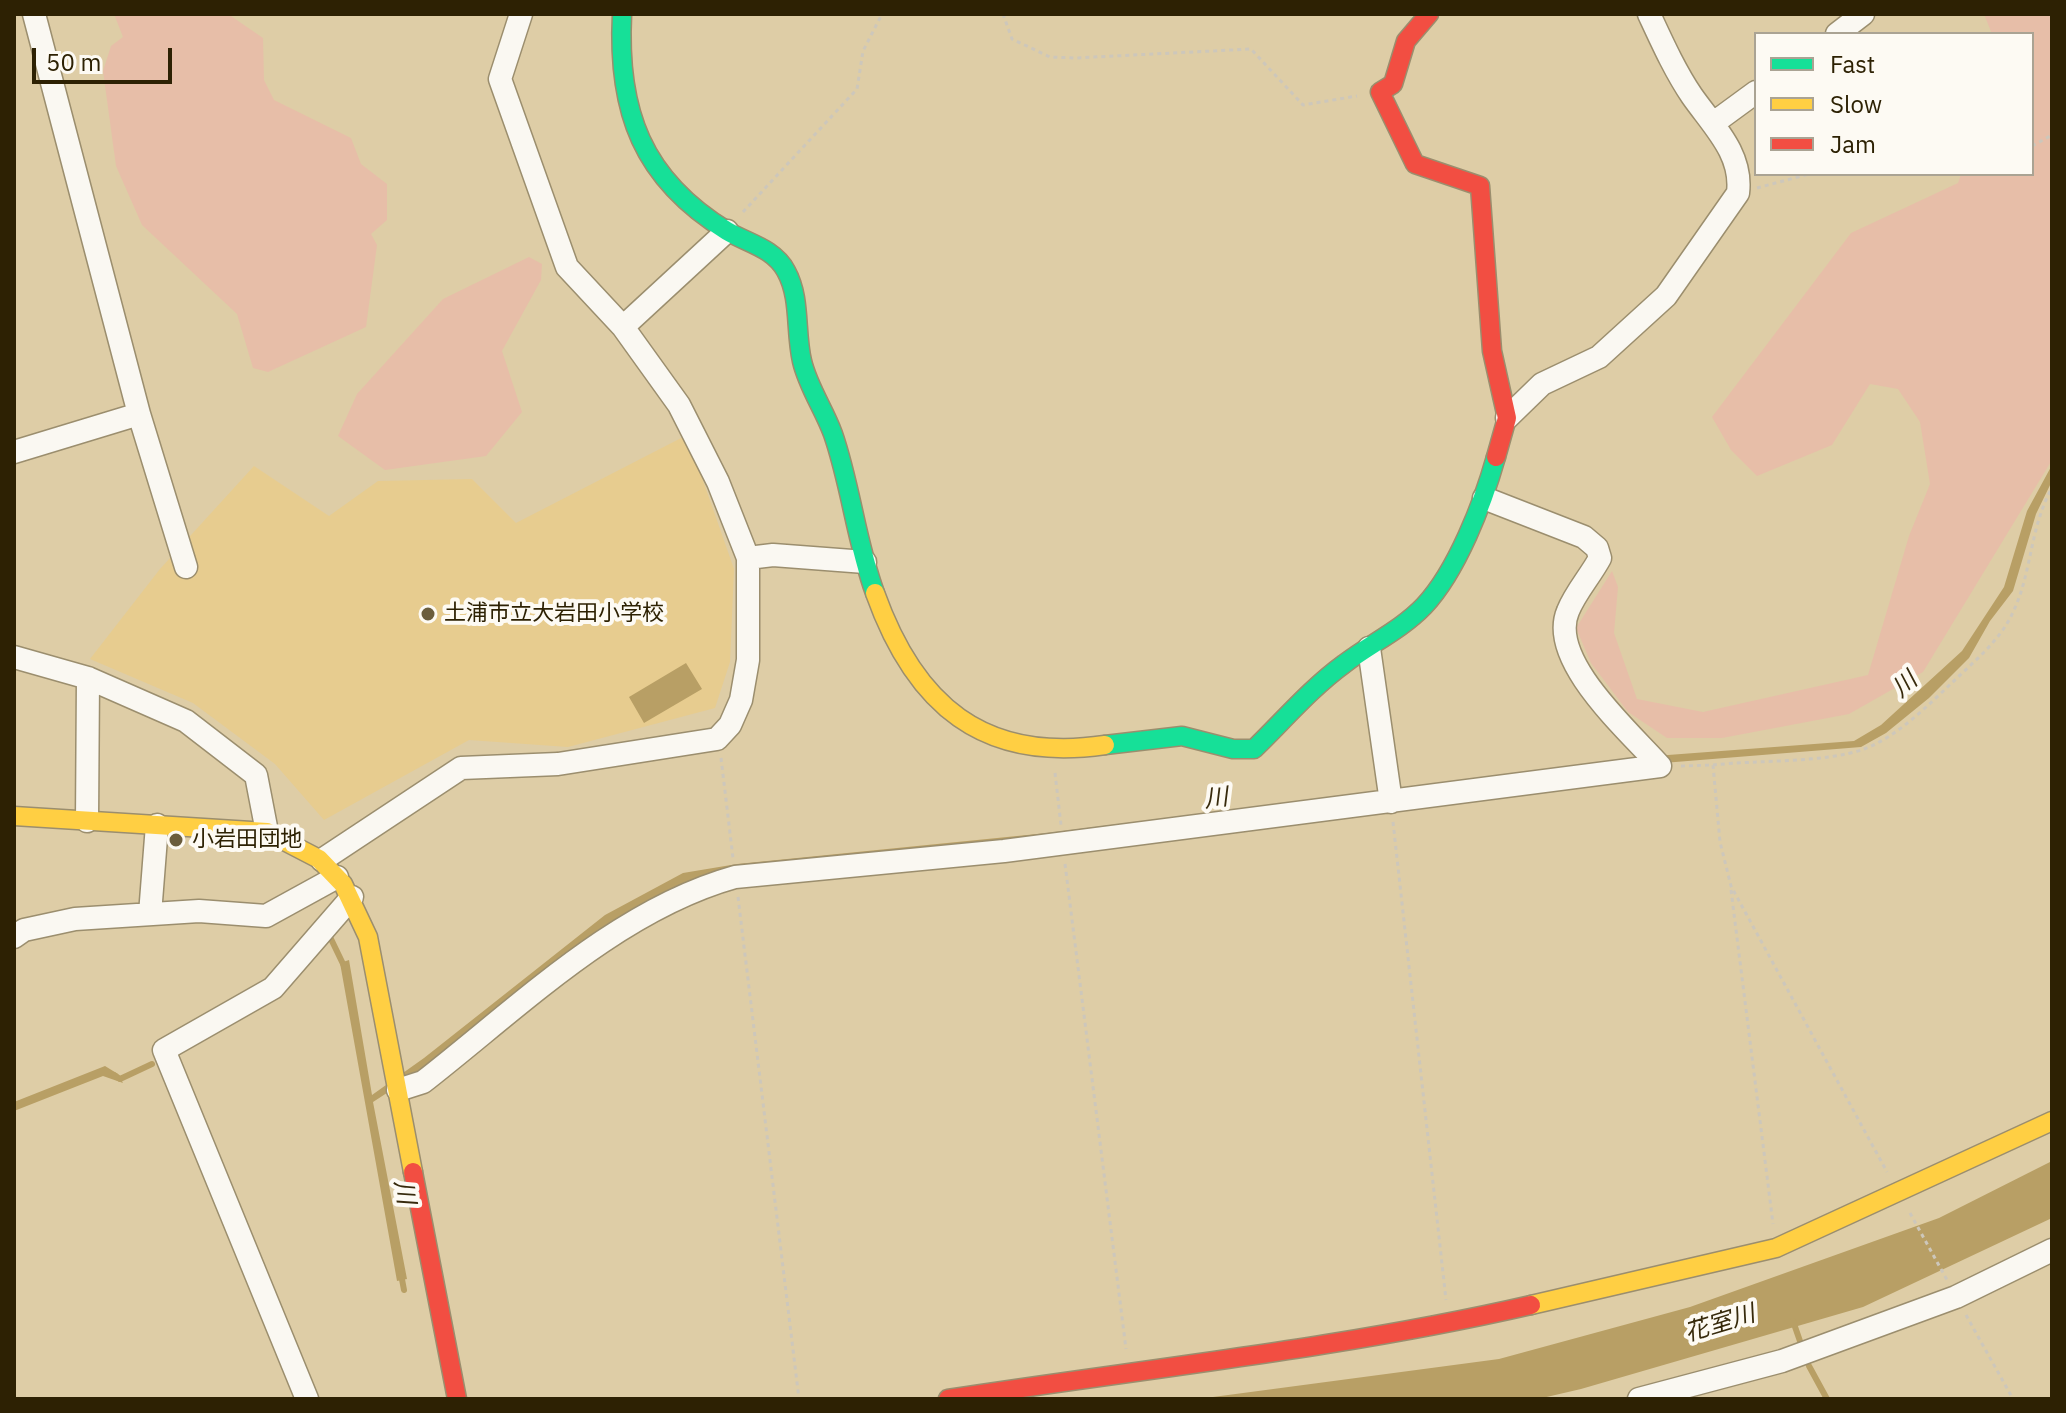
<!DOCTYPE html>
<meta charset="utf-8">
<style>
body{margin:0}
#map{position:relative;width:2066px;height:1413px;overflow:hidden;background:#decda6;font-family:"IBM Plex Sans",sans-serif}
canvas{display:block}
.frame{position:absolute;inset:0;border:16px solid #2d2103;pointer-events:none}
.legend{position:absolute;left:1754px;top:32px;width:280px;height:144px;box-sizing:border-box;background:#fdfaf3;border:2px solid #aaa393;margin:0;padding:10px 14px;list-style:none;font-size:24px;color:#2d2103}
.legend li{display:flex;align-items:center;gap:16px;height:40px}
.legend b{width:40px;border:2px solid #aaa393}
.scale{position:absolute;left:32px;top:48px;width:140px;height:36px;box-sizing:border-box;border:4px solid #2d2103;border-top:0;padding-left:10px;font-size:24px;line-height:28px;white-space:nowrap;color:#2d2103;-webkit-text-stroke:6px #fdfaf3;paint-order:stroke}
</style>
<div id="map">
<canvas width="2066" height="1413"></canvas>
<div class="frame"></div>
<ul class="legend">
<li><b style="height:10px;background:#16e098"></b>Fast</li>
<li><b style="height:10px;background:#ffcf43"></b>Slow</li>
<li><b style="height:10px;background:#f24e42"></b>Jam</li>
</ul>
<div class="scale">50 m</div>
</div>
<script>
const c = document.querySelector('canvas').getContext('2d');
c.lineJoin = 'round';
function fillPath(path, color) { c.fillStyle = color; c.fill(path, 'evenodd'); }
function strokePath(path, color, width, dash) { c.strokeStyle = color; c.lineWidth = width; c.lineCap = dash ? 'butt' : 'round'; c.setLineDash(dash || []); c.stroke(path); }
function drawText(font, color, halo, rows, align = 'center') {
  c.font = font + ' "IBM Plex Sans","Noto Sans JP",sans-serif'; c.lineWidth = 8; c.setLineDash([]); c.textBaseline = 'middle'; c.strokeStyle = halo; c.fillStyle = color; for (const [text, x, y, turn = 0] of rows) {
    c.save(); c.translate(x, y); c.rotate((+turn || 0) * Math.PI / 180); c.textAlign = isNaN(turn) ? turn : align; if (halo) c.strokeText(text, 0, 0); c.fillText(text, 0, 0); c.restore();
  }
}
fillPath(new Path2D(`
 M 687,435 L 734,569 L 730,662 L 715,708 L 568,747 L 469,740 L 324,820 L 275,764 L 193,703 L 90,659 L 160,569 L 254,466 L 329,516 L 378,481 L 472,479 L 516,523 Z`), '#e7cc8f');
fillPath(new Path2D(`
 M 114,14 L 228,14 L 263,38 L 264,80 L 274,100 L 351,138 L 361,164 L 387,184 L 387,220 L 371,234 L 377,245 L 366,327 L 268,372 L 253,368 L 237,314 L 142,225 L 116,166 L 103,71 L 111,46 L 123,37 Z
 M 1984,14 L 2052,14 L 2052,460 L 1923,672 L 1849,714 L 1722,738 L 1667,738 L 1628,712 L 1591,663 L 1576,628 L 1612,571 L 1618,587 L 1614,633 L 1637,699 L 1703,712 L 1868,675 L 1909,536 L 1930,484 L 1920,422 L 1898,389 L 1870,384 L 1832,445 L 1757,476 L 1731,450 L 1712,417 L 1851,233 L 1958,183 L 1961,174 L 2032,174 L 2032,34 L 1992,34 Z
 M 529,257 L 542,264 L 541,280 L 502,351 L 522,412 L 486,456 L 385,470 L 338,436 L 357,394 L 443,299 Z`), '#e7bea8');
fillPath(new Path2D(`
 M 2052,465 L 2052,481 L 2036,514 L 2013,591 L 1990,621 L 1969,658 L 1929,698 L 1886,733 L 1861,747 L 1663,763 L 721,876 L 373,1102 L 407,1279 L 397,1281 L 340,963 L 349,960 L 372,1095 L 424,1058 L 605,915 L 683,873 L 737,864 L 1047,833 L 1668,755 L 1854,741 L 1881,725 L 1962,651 L 2004,587 L 2027,511 Z
 M 686,663 L 702,689 L 644,723 L 629,697 Z
 M 105,1066 L 118,1074 L 123,1083 L 103,1076 L 14,1111 L 14,1102 Z
 M 2052,1161 L 2052,1218 L 1863,1307 L 1581,1389 L 1538,1399 L 1198,1399 L 1499,1359 L 1690,1307 L 1939,1218 Z`), '#b89f65');
strokePath(new Path2D(`
 M 331,939 L 345,968
 M 114,1075 L 120,1079 L 152,1064
 M 401,1274 L 404,1290
 M 1793,1321 L 1801,1344
 M 1809,1366 L 1827,1399`), '#b89f65', 6);
const street = new Path2D(`
 M 34,14 L 139,414 L 186,567
 M 1837,34 L 1863,14
 M 1715,122 L 1756,92
 M 623,327 L 727,231
 M 1507,418 L 1542,384 L 1599,357 L 1666,296 L 1738,193 C 1743,154 1713,126 1692,96 C 1675,71 1662,42 1649,14
 M 14,452 L 139,414
 M 1484,498 L 1584,537 L 1597,548 L 1600,558 C 1591,575 1575,593 1568,611 C 1547,660 1630,732 1660,766
 M 748,558 L 773,555 L 865,562
 M 1369,648 L 1391,802
 M 14,657 L 88,678 L 186,721 L 256,775 L 267,832
 M 87,821 L 88,678
 M 322,860 L 461,768 L 558,764 L 717,739 L 730,725 L 741,700 L 748,660 L 748,558 L 718,482 L 679,405 L 623,327 L 567,267 L 500,79 L 521,14
 M 150,914 L 157,825
 M 14,937 L 24,930 L 75,919 L 199,911 L 266,916 L 337,877
 M 398,1090 L 423,1082 C 518,1008 617,910 735,877 L 1004,851 L 1660,766
 M 307,1399 L 164,1050 L 273,988 L 352,897
 M 1639,1399 L 1782,1361 L 1956,1297 L 2052,1250`);
const fast = new Path2D(`
 M 622,14 C 617,111 642,179 727,231 C 747,243 774,248 786,271 C 801,298 795,331 802,361 C 808,387 824,409 833,434 C 851,486 856,541 875,593
 M 1105,745 L 1182,736 L 1233,749 L 1254,749 C 1283,721 1311,688 1344,664 C 1370,644 1401,630 1424,606 C 1457,571 1483,503 1496,457`);
const slow = new Path2D(`
 M 875,593 C 915,705 983,763 1105,745
 M 14,816 L 267,832 L 319,859 L 343,884 L 368,937 L 413,1172
 M 1531,1305 L 1776,1248 L 2052,1121`);
const jam = new Path2D(`
 M 1429,14 L 1406,41 L 1393,84 L 1380,92 L 1415,164 L 1480,186 L 1492,351 L 1507,418 L 1496,457
 M 413,1172 L 457,1399
 M 948,1399 C 1143,1369 1339,1349 1531,1305`);
strokePath(street, '#9b8e6e', 25);
strokePath(fast, '#9b8e6e', 21);
strokePath(slow, '#9b8e6e', 21);
strokePath(jam, '#9b8e6e', 21);
strokePath(new Path2D(`
 M 1003,14 L 1012,39 L 1050,57 L 1075,58 L 1251,49 L 1303,105 L 1357,96
 M 2032,146 L 2052,135
 M 1757,188 L 1809,174
 M 743,212 L 857,89 L 863,51 L 882,14
 M 721,758 L 733,858
 M 1713,765 C 1757,760 1826,763 1864,749 C 1899,736 1929,704 1956,679 C 1978,658 2002,638 2014,610 C 2032,571 2030,527 2052,488
 M 1681,766 L 1713,765 L 1720,842 L 1731,886 L 1887,1172
 M 1055,773 L 1061,825
 M 1393,822 L 1446,1300
 M 1065,864 L 1126,1349
 M 1731,890 L 1773,1224
 M 738,897 L 799,1399
 M 1910,1213 L 1947,1280
 M 1966,1315 L 2013,1399`), '#cdc7bb', 3, [4, 4]);
strokePath(street, '#faf8f2', 22);
strokePath(fast, '#16e098', 18);
strokePath(slow, '#ffcf43', 18);
strokePath(jam, '#f24e42', 18);
for (const [x, y, r, color] of [
 [428,614,8,"#6b5d3c"],
 [176,840,8,"#6b5d3c"]
]) { const dot = new Path2D(); dot.arc(x, y, r, 0, 2 * Math.PI); c.fillStyle = color; c.fill(dot); strokePath(dot, '#fdfaf3', 3); }
drawText('22px', '#2d2103', '#fdfaf3', [
 ["土浦市立大岩田小学校",444,614],
 ["小岩田団地",192,840]
], 'left');
drawText('italic 24px', '#372a0c', '#fdfaf3', [
 ["川",1905,685,-42],
 ["川",1216,799,-7],
 ["川",404,1192,80],
 ["花室川",1720,1324,-17]
]);
</script>
